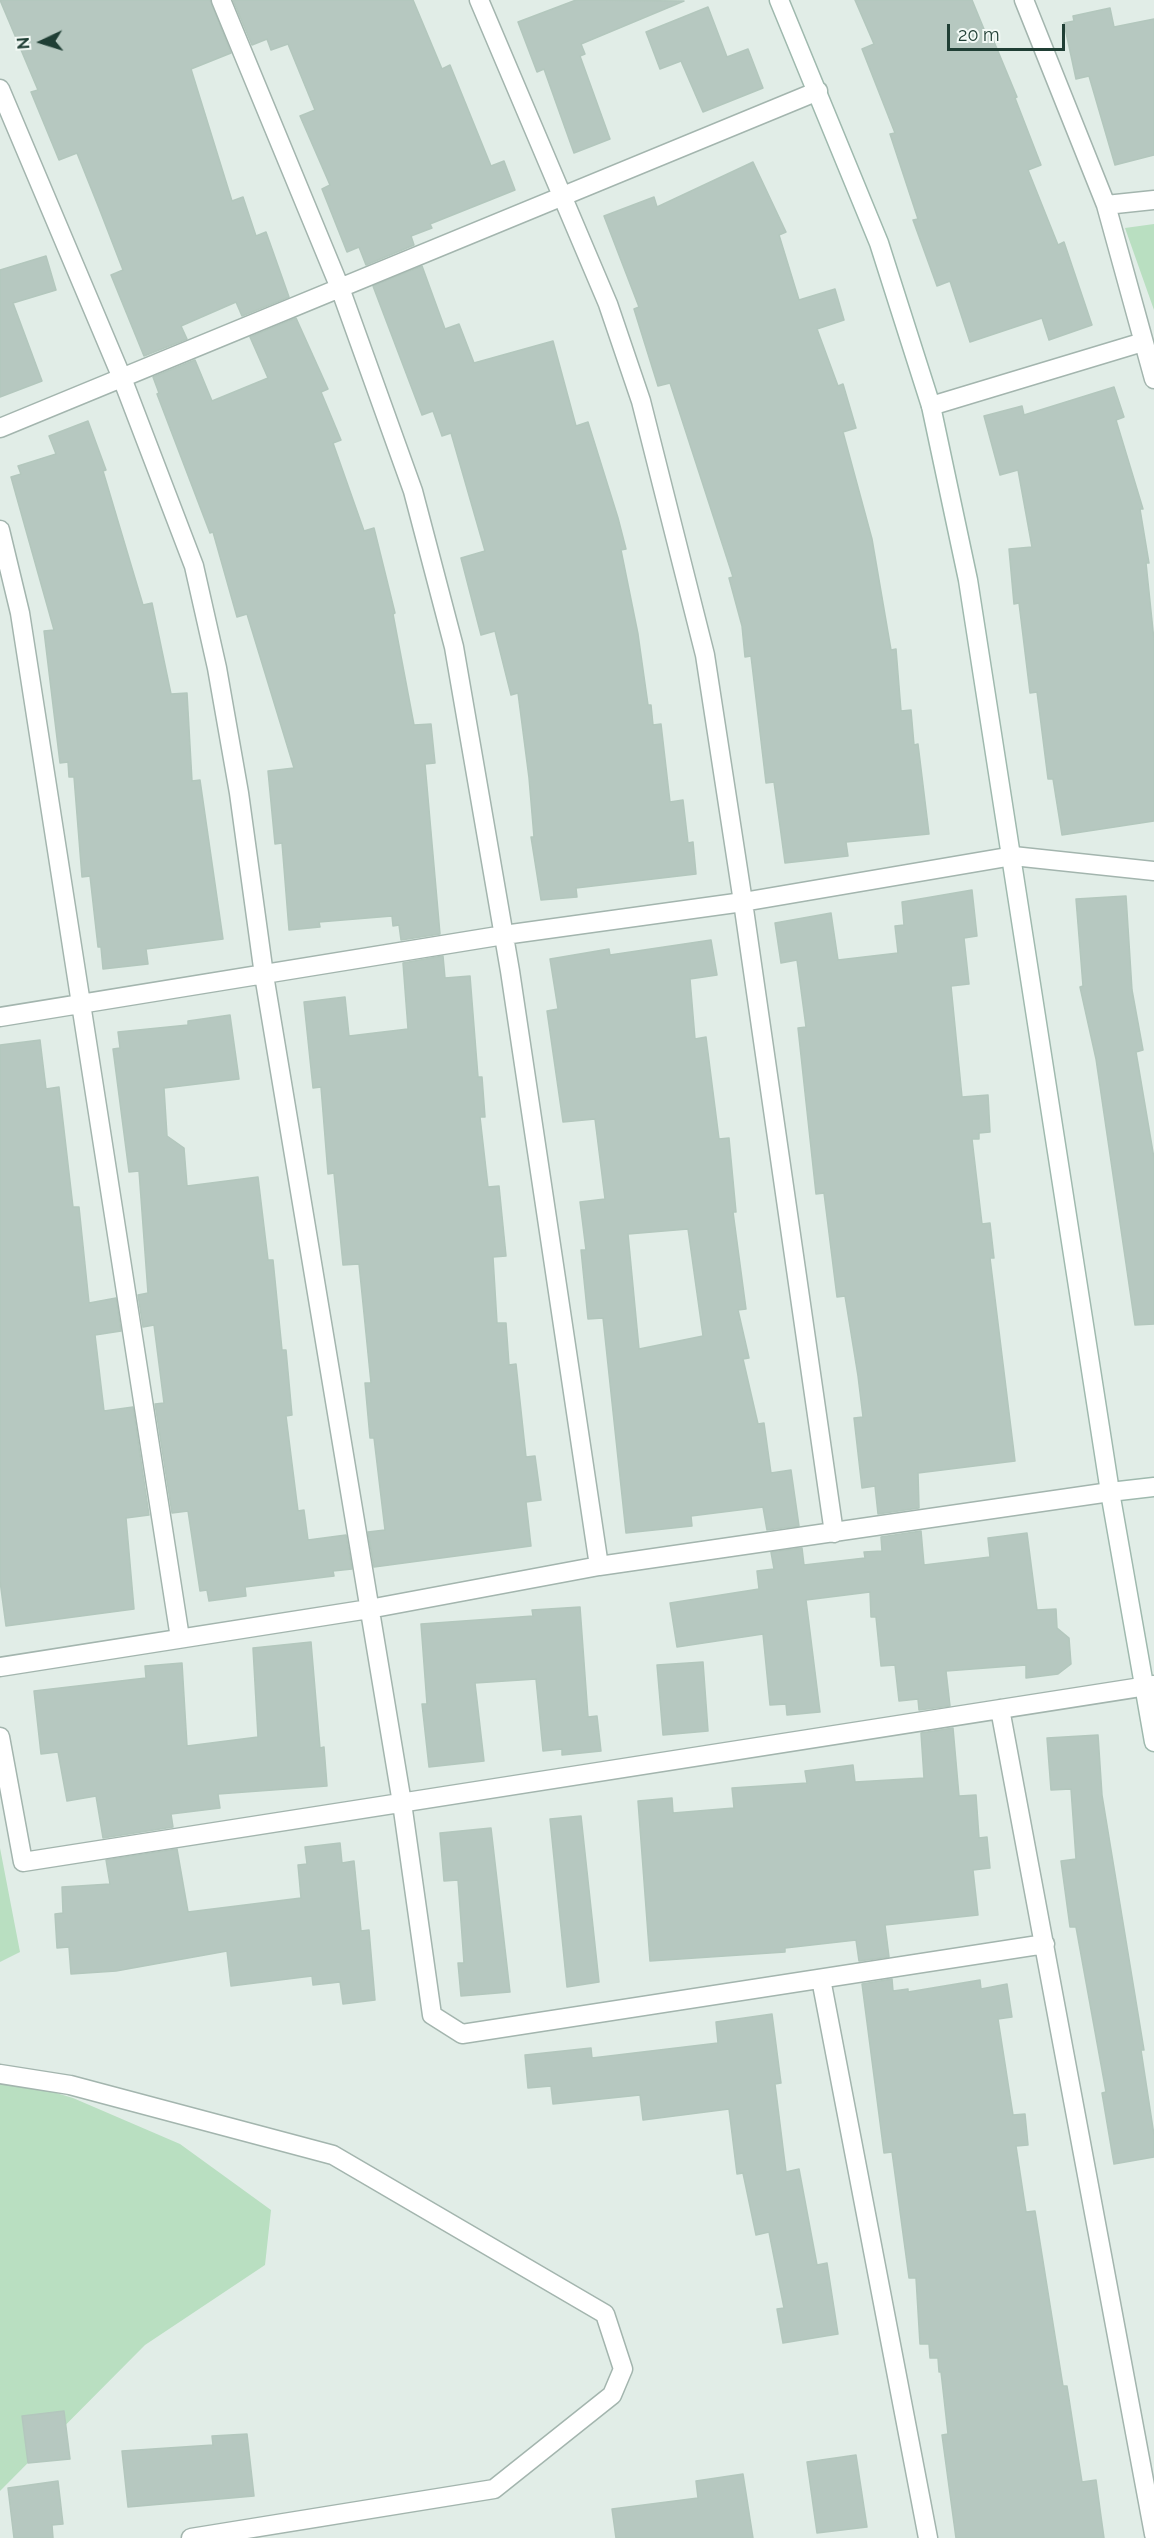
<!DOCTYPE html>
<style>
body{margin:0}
#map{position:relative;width:1154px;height:2538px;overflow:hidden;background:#e1ede7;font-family:Raleway,sans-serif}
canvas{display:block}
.north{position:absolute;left:12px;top:12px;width:60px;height:60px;-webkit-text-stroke:4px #f2f9f5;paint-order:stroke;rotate:266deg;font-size:16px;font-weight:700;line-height:24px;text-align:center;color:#203f35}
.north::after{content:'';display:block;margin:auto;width:21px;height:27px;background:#203f35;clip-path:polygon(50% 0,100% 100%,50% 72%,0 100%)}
.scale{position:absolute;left:947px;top:24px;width:118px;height:27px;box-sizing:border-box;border:3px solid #203f35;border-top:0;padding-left:8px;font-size:18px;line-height:21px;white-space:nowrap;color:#203f35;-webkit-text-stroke:4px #f2f9f5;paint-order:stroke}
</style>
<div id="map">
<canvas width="1154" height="2538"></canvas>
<div class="north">N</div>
<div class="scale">20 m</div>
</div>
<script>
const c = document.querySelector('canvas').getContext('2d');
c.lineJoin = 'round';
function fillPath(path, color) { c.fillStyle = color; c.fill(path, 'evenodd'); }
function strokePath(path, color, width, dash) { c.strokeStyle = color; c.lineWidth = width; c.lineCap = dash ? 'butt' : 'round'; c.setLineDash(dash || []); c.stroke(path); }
fillPath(new Path2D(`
 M 1154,224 L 1154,310 L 1125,228 Z
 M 0,1848 L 20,1952 L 0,1962 Z
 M 0,2076 L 73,2098 L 180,2144 L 271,2210 L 265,2265 L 145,2345 L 0,2491 Z`), '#b9dfc1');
const building = new Path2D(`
 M 0,0 L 210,0 L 231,53 L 191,69 L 232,201 L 243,197 L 256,236 L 266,232 L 289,297 L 242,316 L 236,302 L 181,326 L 187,339 L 144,356 L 111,275 L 123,270 L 99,208 L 77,153 L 59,160 L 31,92 L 38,90 Z
 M 233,0 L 413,0 L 442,69 L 450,65 L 491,166 L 504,161 L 515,190 L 430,224 L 432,228 L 411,236 L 414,245 L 366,265 L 359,247 L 347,252 L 322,189 L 330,185 L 300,116 L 315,110 L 288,44 L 271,50 L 267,39 L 252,45 Z
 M 576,0 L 684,1 L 581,44 L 585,54 L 580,56 L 610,139 L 574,153 L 544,69 L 537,72 L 518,22 Z
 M 855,0 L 972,0 L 986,34 L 990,32 L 1017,97 L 1015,98 L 1041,165 L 1028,170 L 1058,245 L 1064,242 L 1092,325 L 1049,340 L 1042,318 L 970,342 L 950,281 L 937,286 L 913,220 L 918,219 L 890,134 L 895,133 L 862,49 L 874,44 Z
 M 708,7 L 727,57 L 748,49 L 763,88 L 703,112 L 681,61 L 660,69 L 646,32 Z
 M 1110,8 L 1114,27 L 1154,19 L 1154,155 L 1115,165 L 1089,76 L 1076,79 L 1064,23 L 1074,21 L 1073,16 Z
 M 753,162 L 786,232 L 779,235 L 799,300 L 835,289 L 844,320 L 817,329 L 838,386 L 843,384 L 856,428 L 843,432 L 872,539 L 891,650 L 896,649 L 901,711 L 911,710 L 914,745 L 918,744 L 929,834 L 846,842 L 848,856 L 785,863 L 774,782 L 766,783 L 751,656 L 745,657 L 742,626 L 729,578 L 733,577 L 670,383 L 658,386 L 634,309 L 639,307 L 604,216 L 654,197 L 657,207 Z
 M 46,256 L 56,290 L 13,303 L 42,381 L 0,397 L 0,270 Z
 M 422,266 L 445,329 L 459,324 L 474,363 L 553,341 L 576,426 L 588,422 L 618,518 L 626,549 L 621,550 L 638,634 L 648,705 L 651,705 L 653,725 L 661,724 L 670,802 L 683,800 L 688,843 L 693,842 L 696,874 L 576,888 L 577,897 L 541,900 L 531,837 L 534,837 L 529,778 L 518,693 L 511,695 L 495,631 L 481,635 L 461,558 L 485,551 L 451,433 L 442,436 L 433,411 L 422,415 L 373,286 Z
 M 296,318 L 328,389 L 321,392 L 341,440 L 333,443 L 364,531 L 374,528 L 395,613 L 393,614 L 414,725 L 431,724 L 435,763 L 425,764 L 440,934 L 401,940 L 399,925 L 393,926 L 392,916 L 319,922 L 320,927 L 289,930 L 282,843 L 275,844 L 268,771 L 294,768 L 247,614 L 237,617 L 213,532 L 210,533 L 157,394 L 159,393 L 153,377 L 195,360 L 212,401 L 268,378 L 250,337 Z
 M 1114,387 L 1124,417 L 1116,420 L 1143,509 L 1140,509 L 1149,563 L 1146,563 L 1154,640 L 1154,821 L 1062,835 L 1053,779 L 1048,779 L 1037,692 L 1030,693 L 1019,603 L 1014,604 L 1009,549 L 1032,547 L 1018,470 L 1000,475 L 984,416 L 1022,406 L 1024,415 Z
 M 88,421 L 106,470 L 103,471 L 143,605 L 152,603 L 171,694 L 187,693 L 192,781 L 200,780 L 223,939 L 146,949 L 148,964 L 103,969 L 101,947 L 98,947 L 90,876 L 82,877 L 74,777 L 69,777 L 68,762 L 60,763 L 44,631 L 54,630 L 11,477 L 21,474 L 18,466 L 56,454 L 49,436 Z
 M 972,890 L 977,936 L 964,938 L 969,984 L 951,986 L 962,1097 L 988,1095 L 990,1132 L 979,1133 L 979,1139 L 972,1139 L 982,1224 L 990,1223 L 994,1258 L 990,1258 L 1015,1461 L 918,1473 L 919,1508 L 878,1514 L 875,1486 L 862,1488 L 854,1418 L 863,1417 L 858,1376 L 845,1296 L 837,1297 L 824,1193 L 816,1194 L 798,1028 L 806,1027 L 797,960 L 781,963 L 775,923 L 831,913 L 838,960 L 898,953 L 895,926 L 904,925 L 902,902 Z
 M 1126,896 L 1132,990 L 1143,1050 L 1136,1052 L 1154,1158 L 1154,1324 L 1135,1325 L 1096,1059 L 1080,987 L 1083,986 L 1076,899 Z
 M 711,940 L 717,975 L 690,979 L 695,1039 L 706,1037 L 719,1139 L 729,1138 L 736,1212 L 733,1212 L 746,1309 L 738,1310 L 749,1358 L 743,1359 L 758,1424 L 764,1423 L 771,1473 L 791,1470 L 799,1526 L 767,1530 L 763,1507 L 691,1516 L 692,1526 L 626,1533 L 603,1318 L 588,1319 L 581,1250 L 586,1250 L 580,1202 L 605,1199 L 595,1119 L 563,1122 L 547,1011 L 558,1009 L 550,959 L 609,949 L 610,955 ZM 688,1229 L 703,1336 L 639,1349 L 628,1234 Z
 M 443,956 L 445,978 L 470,976 L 478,1077 L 482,1077 L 485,1117 L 480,1117 L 488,1187 L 499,1186 L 506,1256 L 493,1257 L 497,1323 L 506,1323 L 509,1365 L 516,1364 L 526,1457 L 535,1456 L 541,1500 L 526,1502 L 531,1546 L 374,1567 L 368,1532 L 385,1530 L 374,1438 L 370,1438 L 365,1383 L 371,1383 L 359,1264 L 343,1265 L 334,1173 L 328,1174 L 321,1087 L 313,1088 L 304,1002 L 345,997 L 349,1036 L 408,1029 L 403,963 Z
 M 230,1015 L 239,1079 L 164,1088 L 167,1136 L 184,1148 L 187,1186 L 258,1177 L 268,1260 L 273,1260 L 282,1350 L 286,1350 L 292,1415 L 286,1416 L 298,1511 L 304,1510 L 308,1540 L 346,1535 L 352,1569 L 333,1571 L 334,1576 L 245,1587 L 246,1596 L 209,1601 L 207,1590 L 200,1591 L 188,1511 L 172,1513 L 155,1404 L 164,1403 L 154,1325 L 143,1327 L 138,1295 L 148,1293 L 139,1171 L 129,1172 L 113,1049 L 120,1048 L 118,1032 L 188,1025 L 188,1021 Z
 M 40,1040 L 46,1089 L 59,1087 L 73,1207 L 79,1207 L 89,1303 L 116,1298 L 121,1331 L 95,1335 L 104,1411 L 133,1407 L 149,1515 L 126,1518 L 134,1609 L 6,1626 L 0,1581 L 0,1045 Z
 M 921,1531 L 924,1565 L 990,1557 L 988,1538 L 1027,1533 L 1037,1610 L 1056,1609 L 1057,1628 L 1069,1638 L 1071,1664 L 1058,1674 L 1026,1678 L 1026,1665 L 946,1671 L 950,1706 L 919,1710 L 918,1699 L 899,1701 L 895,1665 L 881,1666 L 876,1617 L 871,1617 L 870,1592 L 806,1600 L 820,1712 L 787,1715 L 786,1704 L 770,1705 L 763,1634 L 677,1647 L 670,1603 L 759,1589 L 757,1571 L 774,1569 L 771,1552 L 802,1548 L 804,1565 L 865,1558 L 864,1552 L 882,1551 L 881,1537 Z
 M 580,1607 L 588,1717 L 597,1716 L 601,1751 L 562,1755 L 562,1749 L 543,1751 L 536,1679 L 475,1683 L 484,1761 L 429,1767 L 422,1704 L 427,1704 L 421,1624 L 533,1616 L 532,1610 Z
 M 311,1642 L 320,1748 L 324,1747 L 327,1786 L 218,1794 L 220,1808 L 171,1814 L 173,1827 L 103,1838 L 96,1796 L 67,1801 L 58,1752 L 41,1754 L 34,1691 L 146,1678 L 145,1666 L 182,1663 L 187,1746 L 258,1737 L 253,1648 Z
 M 703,1662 L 708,1731 L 663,1735 L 657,1665 Z
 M 953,1728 L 959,1796 L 976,1795 L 979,1838 L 987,1837 L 990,1868 L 973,1870 L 978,1915 L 885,1925 L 889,1957 L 859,1961 L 856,1940 L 785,1948 L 785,1952 L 650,1961 L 638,1801 L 672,1798 L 673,1813 L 734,1808 L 732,1788 L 807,1783 L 805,1771 L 853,1765 L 855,1782 L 924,1778 L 921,1733 Z
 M 1098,1735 L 1102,1795 L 1144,2050 L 1141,2050 L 1154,2135 L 1154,2157 L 1114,2164 L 1102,2093 L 1106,2092 L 1076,1927 L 1070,1927 L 1061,1861 L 1076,1859 L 1071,1789 L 1051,1790 L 1047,1738 Z
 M 581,1816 L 599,1982 L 567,1987 L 550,1819 Z
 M 491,1828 L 510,1992 L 461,1996 L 458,1963 L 464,1963 L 458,1880 L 444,1881 L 440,1833 Z
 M 340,1843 L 342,1863 L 354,1861 L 361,1931 L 369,1930 L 375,2000 L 343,2004 L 340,1982 L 313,1985 L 312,1976 L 231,1986 L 227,1951 L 116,1971 L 71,1974 L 69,1947 L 57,1948 L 55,1914 L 63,1913 L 62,1887 L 110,1884 L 106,1860 L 177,1849 L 188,1912 L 301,1898 L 298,1865 L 307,1864 L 305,1847 Z
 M 892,1979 L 893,1991 L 908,1989 L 908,1992 L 980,1980 L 981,1989 L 1007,1984 L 1012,2017 L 998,2019 L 1013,2115 L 1025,2114 L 1028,2145 L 1016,2146 L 1026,2212 L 1035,2211 L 1063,2386 L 1067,2386 L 1082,2482 L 1096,2480 L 1104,2538 L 956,2538 L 942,2435 L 948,2434 L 941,2372 L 939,2372 L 938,2358 L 930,2358 L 929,2344 L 920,2344 L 916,2278 L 909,2278 L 892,2152 L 884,2153 L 862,1984 Z
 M 772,2014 L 781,2083 L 775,2084 L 786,2172 L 799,2169 L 817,2265 L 827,2263 L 838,2334 L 783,2343 L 777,2309 L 784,2308 L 769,2232 L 756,2235 L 743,2173 L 737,2174 L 729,2109 L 643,2120 L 640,2095 L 553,2104 L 551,2086 L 528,2088 L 525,2055 L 591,2048 L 592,2058 L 718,2043 L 716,2022 Z
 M 64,2411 L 70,2459 L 28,2463 L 22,2416 Z
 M 247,2434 L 254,2496 L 128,2507 L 122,2451 L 213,2445 L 212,2436 Z
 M 856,2455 L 867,2527 L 817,2533 L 807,2462 Z
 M 743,2474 L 753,2538 L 616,2538 L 612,2509 L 698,2498 L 696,2481 Z
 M 58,2481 L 63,2524 L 52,2525 L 53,2538 L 14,2538 L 8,2488 Z`);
fillPath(building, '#b6c8c0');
strokePath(building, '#b3c7bd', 1.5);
const street = new Path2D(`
 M 221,0 L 340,288 L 413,491 L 454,647 L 510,971 L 599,1566
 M 479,0 L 608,304 L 641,401 L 705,655 L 743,902 L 834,1533
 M 1024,0 L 1106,205 L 1154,379
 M 0,89 L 122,378 L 194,566 L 217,668 L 239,793 L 264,975 L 402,1803 L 432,2015 L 462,2034 L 1045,1944
 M 1106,205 L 1154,200
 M 931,406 L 1143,342
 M 0,428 L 818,91
 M 0,530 L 20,613 L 180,1638
 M 0,1017 L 504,935 L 743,902 L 1013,856 L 1154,871
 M 0,1667 L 369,1609 L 599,1566 L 1110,1492
 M 1000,1709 L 1154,2534
 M 0,1737 L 23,1862 L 1154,1685
 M 821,1979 L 928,2538
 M 0,2074 L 70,2085 L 333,2155 L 605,2314 L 623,2369 L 612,2395 L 494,2489 L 191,2538`);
const secondary = new Path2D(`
 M 779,0 L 879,243 L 931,406 L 968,580 L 1110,1492 L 1154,1742
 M 1110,1492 L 1154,1487`);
strokePath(street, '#a3b5ae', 21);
strokePath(secondary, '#9fb9ae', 21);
strokePath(street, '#fff', 18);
strokePath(secondary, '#fff', 18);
</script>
